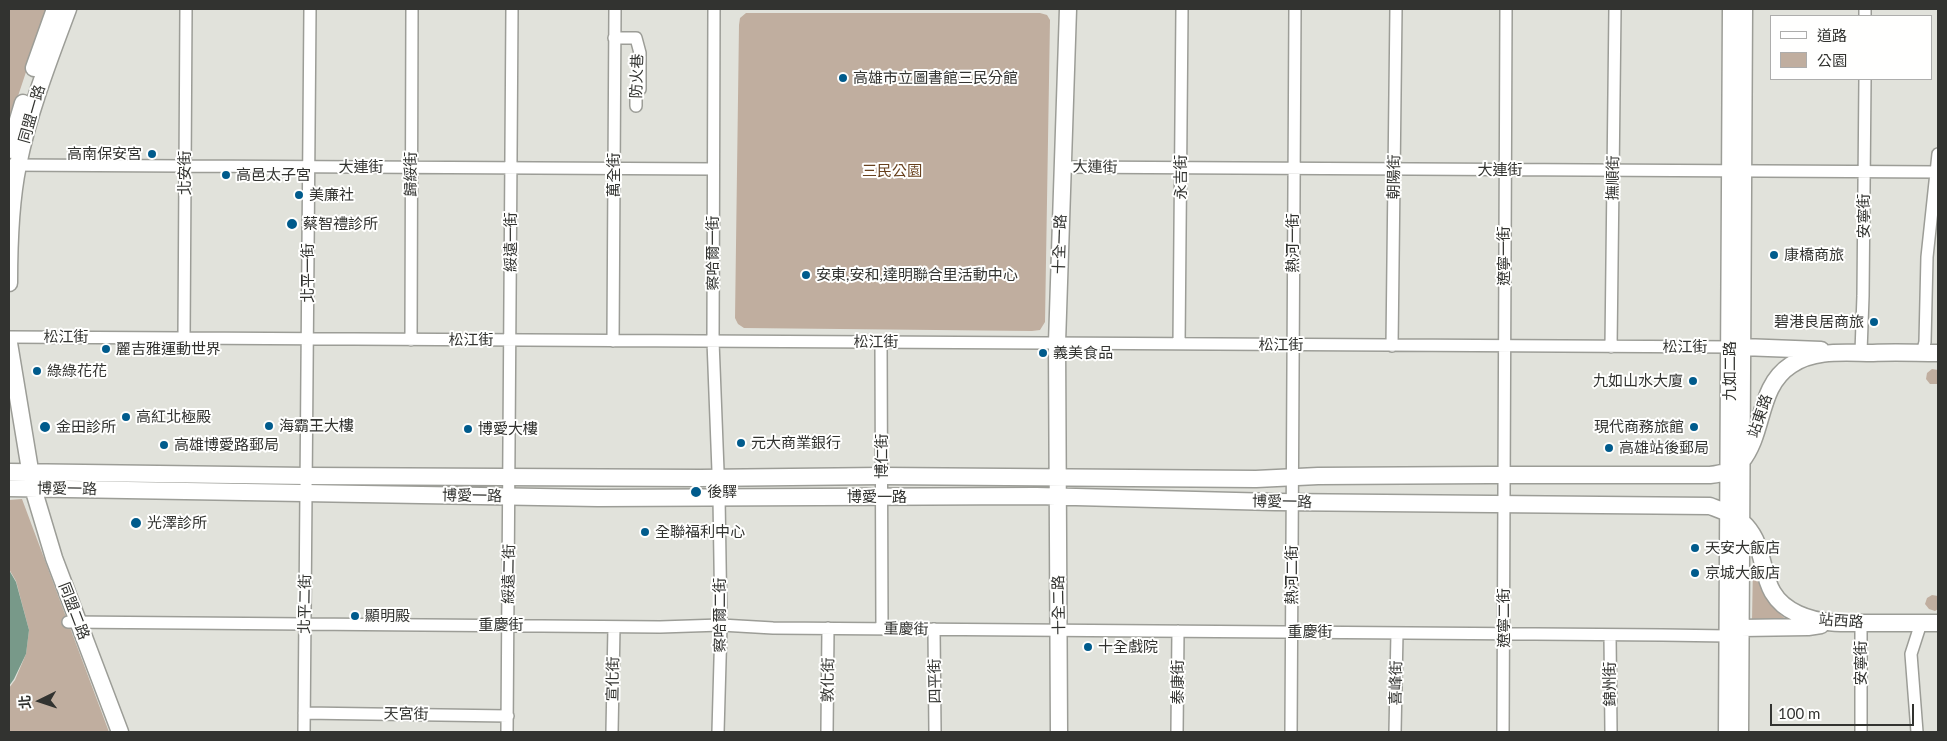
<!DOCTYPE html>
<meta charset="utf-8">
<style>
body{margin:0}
#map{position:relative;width:1947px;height:741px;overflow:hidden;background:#e1e2db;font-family:Lato,"Noto Sans TC",sans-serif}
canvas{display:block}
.frame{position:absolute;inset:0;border:10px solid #323330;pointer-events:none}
.legend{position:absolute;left:1770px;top:15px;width:162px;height:65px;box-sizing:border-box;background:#fffffe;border:1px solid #adadac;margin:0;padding:6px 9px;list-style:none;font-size:15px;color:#323330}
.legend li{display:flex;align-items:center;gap:10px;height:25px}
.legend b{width:25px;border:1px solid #adadac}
.north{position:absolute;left:15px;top:676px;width:50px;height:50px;-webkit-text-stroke:4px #fffffe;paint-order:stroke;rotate:266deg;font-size:14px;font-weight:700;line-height:20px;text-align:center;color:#323330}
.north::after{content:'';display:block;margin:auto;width:18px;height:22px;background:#323330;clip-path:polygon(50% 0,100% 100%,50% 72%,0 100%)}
.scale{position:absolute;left:1770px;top:704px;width:144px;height:22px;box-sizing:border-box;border:2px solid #323330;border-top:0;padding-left:6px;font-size:15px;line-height:18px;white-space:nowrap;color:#323330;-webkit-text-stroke:4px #fffffe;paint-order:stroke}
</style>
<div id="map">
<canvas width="1947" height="741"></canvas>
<div class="frame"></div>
<ul class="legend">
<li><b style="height:6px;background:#fff"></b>道路</li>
<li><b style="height:14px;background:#c0ae9f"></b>公園</li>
</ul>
<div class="north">北</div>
<div class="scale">100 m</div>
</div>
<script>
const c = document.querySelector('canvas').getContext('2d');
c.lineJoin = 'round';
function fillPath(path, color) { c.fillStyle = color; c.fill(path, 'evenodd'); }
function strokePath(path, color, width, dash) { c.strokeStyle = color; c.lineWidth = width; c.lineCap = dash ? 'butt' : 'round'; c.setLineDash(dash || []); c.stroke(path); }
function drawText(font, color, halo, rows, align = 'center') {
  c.font = font + ' Lato,"Noto Sans TC",sans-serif'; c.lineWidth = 4; c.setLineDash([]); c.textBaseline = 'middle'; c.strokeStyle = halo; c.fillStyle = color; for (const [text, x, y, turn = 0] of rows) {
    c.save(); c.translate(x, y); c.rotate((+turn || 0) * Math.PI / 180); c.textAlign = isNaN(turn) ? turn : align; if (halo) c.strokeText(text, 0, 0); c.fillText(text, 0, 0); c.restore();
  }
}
fillPath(new Path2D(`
 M 9,9 L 47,9 L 9,123 Z
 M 746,13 L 1040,13 L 1047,15 L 1050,20 L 1045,322 L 1040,330 L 1032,331 L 744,328 L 738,324 L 735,318 L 739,25 L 740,18 Z
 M 1932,369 L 1938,370 L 1938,384 L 1930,384 L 1926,379 L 1927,373 Z
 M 22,499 L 109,732 L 9,732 L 9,688 L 15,680 L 26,654 L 29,630 L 16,581 L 9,569 L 9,500 Z
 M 1753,564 L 1757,564 C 1766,590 1768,607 1792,624 L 1752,621 Z
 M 1932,595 L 1938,596 L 1938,609 L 1935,611 L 1929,609 L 1925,604 L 1927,598 Z`), '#c0ae9f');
fillPath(new Path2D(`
 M 9,570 L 16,582 L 29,630 L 26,654 L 14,679 L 9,686 Z`), '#789989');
const street = new Path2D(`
 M 714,9 L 713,341 L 719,497 L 721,625 L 718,732
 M 1865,16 L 1865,9
 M 614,38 L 636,38 L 640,53 L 640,89 L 636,91 L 636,106
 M 9,165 L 713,169
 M 1062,167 L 1938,172
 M 9,337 L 1734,347
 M 184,338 L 186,9
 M 411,340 L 412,9
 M 613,341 L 615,9
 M 881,342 L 882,629
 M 1179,344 L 1182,9
 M 1392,346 L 1396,9
 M 1611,347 L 1615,9
 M 1861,352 L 1863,296 L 1865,79
 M 1922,353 L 1925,342 L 1927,257 L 1938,154
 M 68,622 L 660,627 L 721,625 L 773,628 L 1662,635 L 1728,636 L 1733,633
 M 1861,623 L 1861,732
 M 934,629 L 935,732
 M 1610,635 L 1611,732
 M 304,713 L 508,716
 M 304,732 L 310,9
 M 507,732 L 512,9
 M 612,732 L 614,627
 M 827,732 L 828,628
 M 1177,732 L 1178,631
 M 1291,732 L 1295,9
 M 1395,732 L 1397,633
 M 1503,732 C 1505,491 1504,250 1506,9
 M 1917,732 L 1911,654 L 1921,623`);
const secondary = new Path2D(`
 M 34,68 L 55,9
 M 9,150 L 23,103
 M 9,283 C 9,244 10,203 18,165 C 29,111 49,60 68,9
 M 9,343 L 33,488 L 54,558 L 120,732
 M 1742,347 L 1821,350
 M 9,472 L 307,476 L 700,478 L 882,476 L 1256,479 L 1318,476 L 1489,475 L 1710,475 C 1720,474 1734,471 1741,462 C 1765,433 1757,387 1791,365 C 1815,349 1845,353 1873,353 C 1895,352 1916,353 1938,353
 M 9,488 L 598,498 L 1036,496 L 1275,502 L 1710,506 C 1723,511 1736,515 1746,526 C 1772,555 1754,594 1798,614 C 1822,625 1848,623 1873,623 C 1895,623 1917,623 1938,623
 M 1741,628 L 1808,627 L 1821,625
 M 1059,732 L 1057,343 L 1068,9
 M 1727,732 L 1731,9
 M 1740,732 L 1744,9`);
strokePath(street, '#9c9d97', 14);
strokePath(secondary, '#9c9d97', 19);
strokePath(street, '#fff', 11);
strokePath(secondary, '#fff', 16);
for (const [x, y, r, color] of [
 [843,78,5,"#005b8c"],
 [152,154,5,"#005b8c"],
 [226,175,5,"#005b8c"],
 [299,195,5,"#005b8c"],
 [292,224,6,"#005b8c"],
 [1774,255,5,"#005b8c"],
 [806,275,5,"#005b8c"],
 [1874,322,5,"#005b8c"],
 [106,349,5,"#005b8c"],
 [1043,353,5,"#005b8c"],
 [37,371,5,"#005b8c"],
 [1693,381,5,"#005b8c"],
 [126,417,5,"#005b8c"],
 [269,426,5,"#005b8c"],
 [45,427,6,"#005b8c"],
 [1694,427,5,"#005b8c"],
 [468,429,5,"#005b8c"],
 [741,443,5,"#005b8c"],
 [164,445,5,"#005b8c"],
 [1609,448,5,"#005b8c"],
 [696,492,6,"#005b8c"],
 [136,523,6,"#005b8c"],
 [645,532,5,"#005b8c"],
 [1695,548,5,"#005b8c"],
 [1695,573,5,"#005b8c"],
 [355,616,5,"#005b8c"],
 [1088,647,5,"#005b8c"]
]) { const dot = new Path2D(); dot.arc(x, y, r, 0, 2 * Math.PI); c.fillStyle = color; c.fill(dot); strokePath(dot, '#fffffe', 2); }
drawText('15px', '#323330', '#fffffe', [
 ["防火巷",637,76,-88],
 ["同盟一路",32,114,-74],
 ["大連街",361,167],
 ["大連街",1095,167,1],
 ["大連街",1500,170],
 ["北安街",185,173,-90],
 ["歸綏街",411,174,-90],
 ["萬全街",614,175,-90],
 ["永吉街",1181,177,-90],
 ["朝陽街",1394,177,-89],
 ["撫順街",1613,178,-89],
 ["安寧街",1864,216,-90],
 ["綏遠一街",511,242,-90],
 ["熱河一街",1293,243,-90],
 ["十全一路",1060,244,-88],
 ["察哈爾一街",713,253,-90],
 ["遼寧一街",1504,256,-90],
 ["北平一街",308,273,-90],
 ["松江街",66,337],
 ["松江街",471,340],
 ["松江街",876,342],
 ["松江街",1281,345],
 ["松江街",1685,347],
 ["九如二路",1730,371,-90],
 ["站東路",1760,416,-71],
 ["博仁街",882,456,-90],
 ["博愛一路",67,489,1],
 ["博愛一路",472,496,1],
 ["博愛一路",877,497],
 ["博愛一路",1282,502,1],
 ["綏遠二街",509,574,-89],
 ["熱河二街",1292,575,-90],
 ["北平二街",305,604,-89],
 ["十全二路",1059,605,-91],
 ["同盟二路",74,611,69],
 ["察哈爾二街",720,615,-90],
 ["遼寧二街",1504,618,-90],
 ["站西路",1841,621,4],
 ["重慶街",501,625],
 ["重慶街",906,629,1],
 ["重慶街",1310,632],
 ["安寧街",1861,663,-90],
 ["宣化街",613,679,-89],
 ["敦化街",828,680,-89],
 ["四平街",935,681,-91],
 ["泰康街",1178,682,-90],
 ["喜峰街",1396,683,-89],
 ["錦州街",1610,684,-90],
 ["天宮街",406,714,1]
]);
drawText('15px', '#323330', '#fffffe', [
 ["高雄市立圖書館三民分館",853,78],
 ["高南保安宮",142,154,"right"],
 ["高邑太子宮",236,175],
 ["美廉社",309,195],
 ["蔡智禮診所",303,224],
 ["康橋商旅",1784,255],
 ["安東,安和,達明聯合里活動中心",816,275],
 ["碧港良居商旅",1864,322,"right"],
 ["麗吉雅運動世界",116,349],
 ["義美食品",1053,353],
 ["綠綠花花",47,371],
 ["九如山水大廈",1683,381,"right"],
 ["高紅北極殿",136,417],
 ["海霸王大樓",279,426],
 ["金田診所",56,427],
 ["現代商務旅館",1684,427,"right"],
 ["博愛大樓",478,429],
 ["元大商業銀行",751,443],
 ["高雄博愛路郵局",174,445],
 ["高雄站後郵局",1619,448],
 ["後驛",707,492],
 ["光澤診所",147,523],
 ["全聯福利中心",655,532],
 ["天安大飯店",1705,548],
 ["京城大飯店",1705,573],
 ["顯明殿",365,616],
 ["十全戲院",1098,647]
], 'left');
drawText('15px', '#68411e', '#fffffe', [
 ["三民公園",892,171]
]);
</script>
